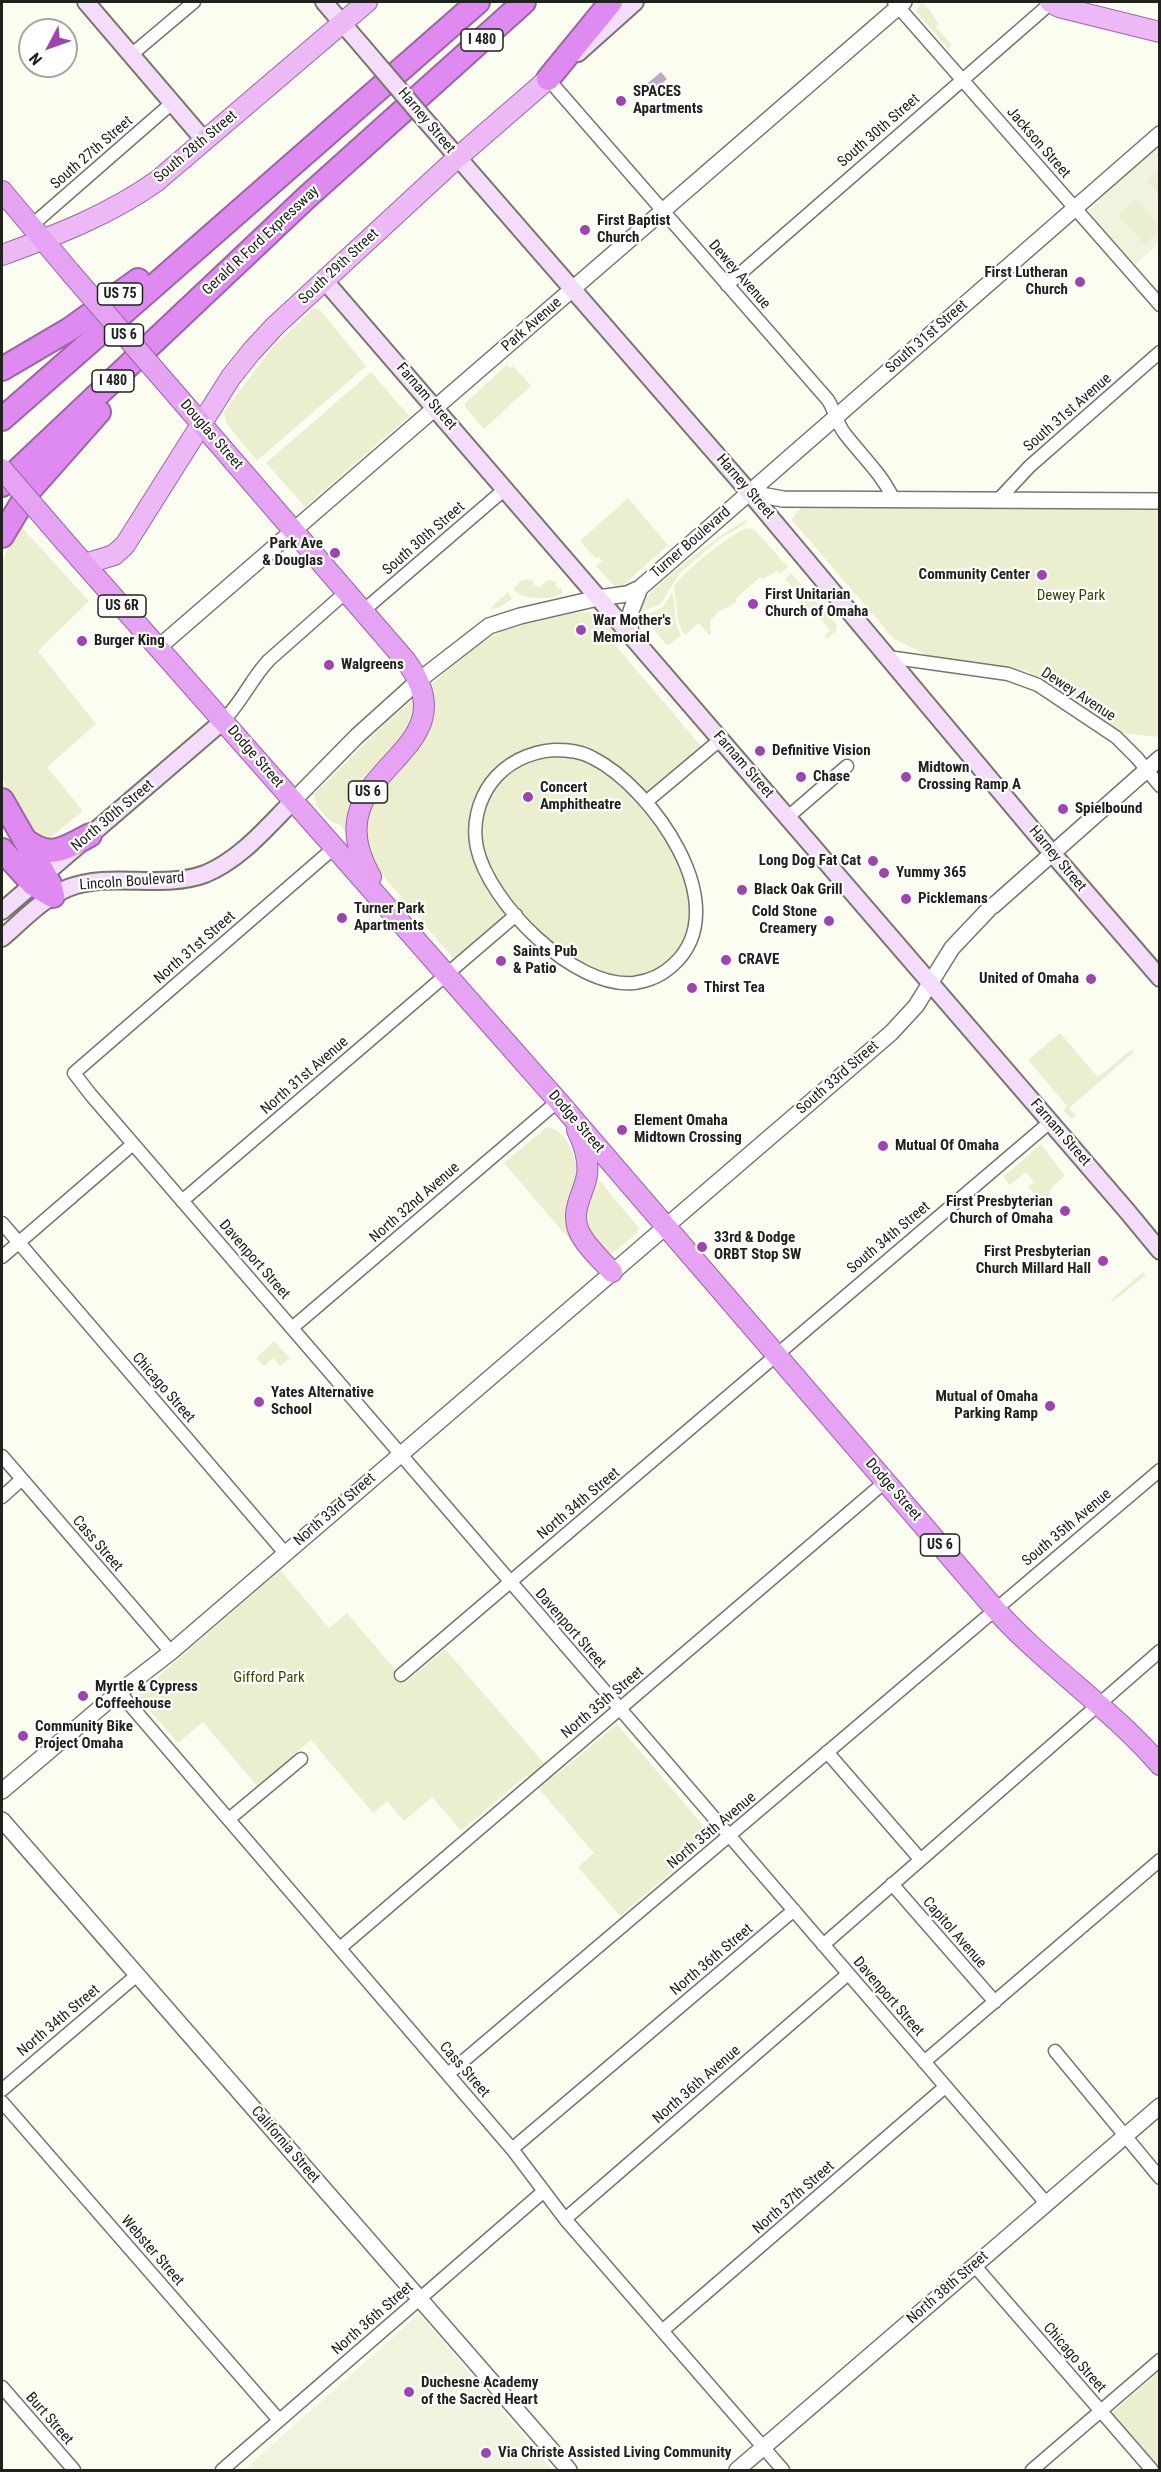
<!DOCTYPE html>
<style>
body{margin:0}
#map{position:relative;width:1161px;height:2472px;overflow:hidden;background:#fcfdf1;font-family:"Roboto Condensed",sans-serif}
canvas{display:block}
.frame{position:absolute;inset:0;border:3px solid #21211d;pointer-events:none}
.north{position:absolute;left:18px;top:18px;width:60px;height:60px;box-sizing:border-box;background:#fff;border:2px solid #a6a6a5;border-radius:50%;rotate:229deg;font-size:16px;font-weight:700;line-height:24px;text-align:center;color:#21211d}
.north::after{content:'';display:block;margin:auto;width:21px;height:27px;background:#9d44af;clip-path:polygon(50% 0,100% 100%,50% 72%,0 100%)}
</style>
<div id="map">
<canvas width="1161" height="2472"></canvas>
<div class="frame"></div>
<div class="north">N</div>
</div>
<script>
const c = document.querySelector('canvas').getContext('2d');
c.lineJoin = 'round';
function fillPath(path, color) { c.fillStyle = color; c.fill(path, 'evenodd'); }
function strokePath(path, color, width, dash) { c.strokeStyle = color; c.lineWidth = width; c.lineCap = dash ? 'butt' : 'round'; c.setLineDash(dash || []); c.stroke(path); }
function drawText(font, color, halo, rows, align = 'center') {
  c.font = font + ' "Roboto Condensed",sans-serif'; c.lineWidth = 4.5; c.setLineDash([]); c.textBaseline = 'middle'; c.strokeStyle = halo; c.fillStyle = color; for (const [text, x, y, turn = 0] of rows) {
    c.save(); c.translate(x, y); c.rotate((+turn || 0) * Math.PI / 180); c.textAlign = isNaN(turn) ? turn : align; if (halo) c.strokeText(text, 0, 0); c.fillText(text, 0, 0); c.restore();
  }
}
fillPath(new Path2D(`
 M 1159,145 L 1159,243 L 1135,265 L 1091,215 L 1090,211 L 1104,194 Z
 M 419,2314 L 553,2470 L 244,2470 Z`), '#f2f3df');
fillPath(new Path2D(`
 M 922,3 L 929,9 L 939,25 L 936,27 L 952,45 L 948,49 L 916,11 Z
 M 674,82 L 681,90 L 671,100 L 663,91 Z
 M 1159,170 L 1159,195 L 1147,181 Z
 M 1136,199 L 1159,225 L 1159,231 L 1144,244 L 1118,215 Z
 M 314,308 L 320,310 L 366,366 L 257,461 L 226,423 L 224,412 L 272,348 Z
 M 507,365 L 510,368 L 513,366 L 531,386 L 484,429 L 465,407 L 465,403 Z
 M 371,372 L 409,416 L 305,507 L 266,463 Z
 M 628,498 L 668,545 L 622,586 L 615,587 L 596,566 L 602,561 L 600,558 L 595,558 L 580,541 Z
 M 802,508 L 1159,509 L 1159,737 L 1127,734 L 1117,730 L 1055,687 L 1026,671 L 931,657 L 894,639 L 792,520 L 797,512 Z
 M 746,520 L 747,523 L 721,538 L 679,574 L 661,604 L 641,612 L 639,609 C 643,592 725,530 746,520 Z
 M 18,523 L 89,601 L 38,651 L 96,724 L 47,767 L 83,811 L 51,837 L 36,838 L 8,794 L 2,776 L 2,562 Z
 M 746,528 L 755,530 L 788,567 L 780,574 L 777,571 L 763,579 L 760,577 L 735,599 L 737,602 L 718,612 L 710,621 L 711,633 L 709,635 L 699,623 L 686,634 L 683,633 L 678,621 L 674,586 C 693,563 720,542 746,528 Z
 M 791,573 L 837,625 L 836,631 L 827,639 L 825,635 L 830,630 L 811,608 L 804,612 L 799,608 L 795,590 L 785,579 Z
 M 522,580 L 532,580 L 535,586 L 540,587 L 547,580 L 556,581 L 557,583 L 555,585 L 559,589 L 561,587 L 563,593 C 551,601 523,600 513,589 Z
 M 508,592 L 512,599 L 498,608 L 489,609 Z
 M 672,592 C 677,607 672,621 681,635 L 670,644 L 666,644 L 643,616 L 663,607 Z
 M 591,612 L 608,620 L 617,632 L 610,639 L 706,752 L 646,802 L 663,824 L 695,894 L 685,952 L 640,982 L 584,970 L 516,915 L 458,964 L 340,825 C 329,823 314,806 314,794 L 387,722 L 476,646 L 500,632 L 518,626 L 574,613 Z
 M 1060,1033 L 1098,1077 L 1131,1050 L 1134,1052 L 1069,1108 L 1076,1115 L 1071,1119 L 1063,1110 L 1067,1106 L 1028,1060 Z
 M 547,1127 C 566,1130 576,1154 577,1172 L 582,1173 L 572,1204 L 598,1265 L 594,1268 L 504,1163 Z
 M 1041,1144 L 1065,1176 L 1051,1188 L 1049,1196 L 1041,1202 L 1028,1187 L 1034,1182 L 1026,1172 L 1010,1185 L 1003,1177 Z
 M 593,1173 L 639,1228 L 637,1233 L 613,1253 L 606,1253 L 583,1232 Z
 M 1143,1272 L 1146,1275 L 1111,1303 L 1113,1298 Z
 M 274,1341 L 290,1358 L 280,1366 L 273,1358 L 264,1366 L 256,1358 Z
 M 280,1570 L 329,1628 L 347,1613 L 406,1682 L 445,1649 L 555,1776 L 617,1724 L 713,1837 L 620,1916 L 578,1867 L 594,1853 L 527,1775 L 461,1831 L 432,1797 L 404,1821 L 387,1801 L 373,1813 L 311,1740 L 257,1786 L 203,1722 L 178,1743 L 142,1702 L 139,1696 L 142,1691 Z
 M 1159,2372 L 1159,2470 L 1157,2470 L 1111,2418 L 1113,2412 Z`), '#eceed0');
fillPath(new Path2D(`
 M 661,72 L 667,79 L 650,95 L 643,87 Z`), '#c1a9c6');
const minor = new Path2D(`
 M 894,2 L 1160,305
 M 131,55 L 194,2
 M 548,79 L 828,400 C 835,411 837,424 845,434 C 862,456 881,473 893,498
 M 31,226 L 172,103
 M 727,285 L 1052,2
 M 999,499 L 1030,466 L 1160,352
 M 363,611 L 505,489
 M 888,657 L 1008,674 L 1038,685 L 1116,737 L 1137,758 L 1160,786
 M 223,721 C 242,702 251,679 269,660 L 346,592
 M 554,750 C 568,750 581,751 593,758 C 651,787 737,906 674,964 C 663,975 649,981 634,983 C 574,989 489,903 477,848 C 472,825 478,801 491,783 C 506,763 529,752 554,750 Z
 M 646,802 L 721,739
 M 788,817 L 847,766
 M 335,847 L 74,1073 L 91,1095 L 1046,2203
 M 182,1201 L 516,915
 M 2,1223 L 285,1553
 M 2,1257 L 133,1144
 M 292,1328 L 558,1101
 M 2,1456 L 171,1652
 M 2,1497 L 22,1479
 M 401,1675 L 1050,1122
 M 119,1692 L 512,2149 L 565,2219 L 783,2470
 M 827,1752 L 920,1859
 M 229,1819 L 301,1759
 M 892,1884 L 995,2002
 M 823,1945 L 1160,1651
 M 340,1948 L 886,1481
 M 1055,2051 L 1160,2178
 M 924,2062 L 1160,1860
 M 448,2074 L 1160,1470
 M 2,2090 L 137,1975
 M 2,2102 L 279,2420
 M 512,2149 L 794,1910
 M 565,2219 L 848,1974
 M 974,2265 L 1152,2470
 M 662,2331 L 945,2087
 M 2,2387 L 74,2470
 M 222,2470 L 544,2191
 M 1032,2470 L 1160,2360`);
const tertiary = new Path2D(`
 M 750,493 L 783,499 L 1160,501
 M 630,633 L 631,611 L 640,588
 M 159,647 L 904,2
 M 293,801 L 357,736 L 418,681 L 489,626 L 520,616 L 598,598 L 627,594 L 640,588 L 1160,134
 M 993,906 L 1160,758
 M 2,1791 L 113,1697 L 171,1652 L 891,1033 L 916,1006 L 952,948 L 988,910
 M 2,1820 L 569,2470
 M 737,2470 L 1160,2106`);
const secondary = new Path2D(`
 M 86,2 L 204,140
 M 324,2 L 362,46
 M 578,53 L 635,2
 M 420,114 L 750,493 L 1046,846 L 1160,978
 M 325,281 L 1127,1211 L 1160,1251
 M 2,911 L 223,721
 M 2,938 C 22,921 43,898 68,888 C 111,871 161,890 205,874 C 240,860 267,827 293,801`);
const primary = new Path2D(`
 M 1050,2 L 1059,7 L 1160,32
 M 2,255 C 57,235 109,215 157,181 L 367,2
 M 85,564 L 114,555 L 125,545 L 231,377 L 251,352 L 275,326 L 457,158 L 548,79`);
const trunk = new Path2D(`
 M 2,191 L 70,272
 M 179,398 L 406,661 C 478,758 307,766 371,877
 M 65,542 L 558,1101 L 995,1609 C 1045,1665 1110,1707 1160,1765
 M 577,1130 C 584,1144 589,1159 587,1175 C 584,1193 571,1209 578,1229 C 584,1245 601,1259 612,1272`);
const motorway = new Path2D(`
 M 548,79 L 611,2
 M 2,369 L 70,329 L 138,280
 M 2,419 L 478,2
 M 2,485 L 306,198 L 524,2
 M 2,536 L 29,491 L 99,412
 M 2,800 L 50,884 L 53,896
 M 24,839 C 50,860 64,849 90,835
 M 2,850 L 33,884 L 51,895`);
strokePath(minor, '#76766c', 15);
strokePath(tertiary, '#76766c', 18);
strokePath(secondary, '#76766c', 20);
strokePath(primary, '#9c65a6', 22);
strokePath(trunk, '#9c65a6', 22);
strokePath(motorway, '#9c65a6', 26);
strokePath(minor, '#fff', 12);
strokePath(tertiary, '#fff', 15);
strokePath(secondary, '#f5dcfa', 16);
strokePath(primary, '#ecb9f6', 20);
strokePath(trunk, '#e6a2f3', 20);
strokePath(motorway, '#df8af0', 22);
const secondaryBridge = new Path2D(`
 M 362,46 L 420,114`);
const trunkBridge = new Path2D(`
 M 70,272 L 179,398
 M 2,469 L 65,542`);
strokePath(secondaryBridge, '#76766c', 20, []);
strokePath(trunkBridge, '#9c65a6', 22, []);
strokePath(secondaryBridge, '#f5dcfa', 16);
strokePath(trunkBridge, '#e6a2f3', 20);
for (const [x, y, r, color] of [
 [621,101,6,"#9d44af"],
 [585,230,6,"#9d44af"],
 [1080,282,6,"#9d44af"],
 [335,553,6,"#9d44af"],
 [1042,575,6,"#9d44af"],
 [753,604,6,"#9d44af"],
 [581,630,6,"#9d44af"],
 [82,641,6,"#9d44af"],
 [329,665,6,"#9d44af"],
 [760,751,6,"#9d44af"],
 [801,777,6,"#9d44af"],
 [906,777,6,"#9d44af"],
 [528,797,6,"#9d44af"],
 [1063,809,6,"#9d44af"],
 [873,861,6,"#9d44af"],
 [884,873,6,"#9d44af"],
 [742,890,6,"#9d44af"],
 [906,899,6,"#9d44af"],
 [342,918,6,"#9d44af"],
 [829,921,6,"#9d44af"],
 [726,960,6,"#9d44af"],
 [501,961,6,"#9d44af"],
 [1091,979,6,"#9d44af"],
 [692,988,6,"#9d44af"],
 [622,1130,6,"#9d44af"],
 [883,1146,6,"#9d44af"],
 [1065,1211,6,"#9d44af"],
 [702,1247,6,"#9d44af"],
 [1103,1261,6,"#9d44af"],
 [259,1402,6,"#9d44af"],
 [1050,1406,6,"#9d44af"],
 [83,1696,6,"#9d44af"],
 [23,1736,6,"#9d44af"],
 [409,2392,6,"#9d44af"],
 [486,2453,6,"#9d44af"]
]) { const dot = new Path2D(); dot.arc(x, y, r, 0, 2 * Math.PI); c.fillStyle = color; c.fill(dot); strokePath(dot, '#fff', 2); }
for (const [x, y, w] of [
 [482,40,42],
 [120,294,45],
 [124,335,39],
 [113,381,42],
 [122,606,48],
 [368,792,39],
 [940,1545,39]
]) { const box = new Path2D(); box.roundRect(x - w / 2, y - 11, w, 22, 4.5); c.fillStyle = '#fff'; c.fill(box); strokePath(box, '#21211d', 1.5); }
drawText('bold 14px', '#21211d', null, [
 ["I 480",482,40],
 ["US 75",120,294],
 ["US 6",124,335],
 ["I 480",113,381],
 ["US 6R",122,606],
 ["US 6",368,792],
 ["US 6",940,1545]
]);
drawText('bold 15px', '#21211d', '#fff', [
 ["SPACES",633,92],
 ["Apartments",633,109],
 ["First Baptist",597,221],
 ["Church",597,238],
 ["First Lutheran",1068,273,"right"],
 ["Church",1068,290,"right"],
 ["Park Ave",323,544,"right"],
 ["& Douglas",323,561,"right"],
 ["Community Center",1030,575,"right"],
 ["First Unitarian",765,595],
 ["Church of Omaha",765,612],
 ["War Mother's",593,621],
 ["Memorial",593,638],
 ["Burger King",94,641],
 ["Walgreens",341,665],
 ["Definitive Vision",772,751],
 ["Midtown",918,768],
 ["Crossing Ramp A",918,785],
 ["Chase",813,777],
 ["Concert",540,788],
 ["Amphitheatre",540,805],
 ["Spielbound",1075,809],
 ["Long Dog Fat Cat",861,861,"right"],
 ["Yummy 365",896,873],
 ["Black Oak Grill",754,890],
 ["Picklemans",918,899],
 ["Turner Park",354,909],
 ["Apartments",354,926],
 ["Cold Stone",817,912,"right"],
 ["Creamery",817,929,"right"],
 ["Saints Pub",513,952],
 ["& Patio",513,969],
 ["CRAVE",738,960],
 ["United of Omaha",1079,979,"right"],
 ["Thirst Tea",704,988],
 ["Element Omaha",634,1121],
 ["Midtown Crossing",634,1138],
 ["Mutual Of Omaha",895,1146],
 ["First Presbyterian",1053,1202,"right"],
 ["Church of Omaha",1053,1219,"right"],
 ["33rd & Dodge",714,1238],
 ["ORBT Stop SW",714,1255],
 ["First Presbyterian",1091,1252,"right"],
 ["Church Millard Hall",1091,1269,"right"],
 ["Yates Alternative",271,1393],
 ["School",271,1410],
 ["Mutual of Omaha",1038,1397,"right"],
 ["Parking Ramp",1038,1414,"right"],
 ["Myrtle & Cypress",95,1687],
 ["Coffeehouse",95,1704],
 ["Community Bike",35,1727],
 ["Project Omaha",35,1744],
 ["Duchesne Academy",421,2383],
 ["of the Sacred Heart",421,2400],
 ["Via Christe Assisted Living Community",498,2453]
], 'left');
drawText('15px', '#21211d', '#fff', [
 ["Harney Street",426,121,50],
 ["South 30th Street",879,131,-41],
 ["Jackson Street",1038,143,49],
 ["South 28th Street",196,147,-40],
 ["South 27th Street",92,153,-41],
 ["Gerald R Ford Expressway",261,241,-43],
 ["South 29th Street",339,267,-43],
 ["Dewey Avenue",739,275,49],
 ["Park Avenue",532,325,-41],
 ["South 31st Street",927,337,-41],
 ["Farnam Street",426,397,49],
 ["South 31st Avenue",1068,413,-41],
 ["Douglas Street",211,435,49],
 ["Harney Street",745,487,49],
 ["South 30th Street",424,539,-41],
 ["Turner Boulevard",691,543,-41],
 ["Dewey Avenue",1078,695,33],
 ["Dodge Street",255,757,49],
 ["Farnam Street",743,765,49],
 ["North 30th Street",113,816,-40],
 ["Harney Street",1057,859,50],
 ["Lincoln Boulevard",132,882,-4],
 ["North 31st Street",195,948,-41],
 ["North 31st Avenue",305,1076,-41],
 ["South 33rd Street",838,1078,-41],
 ["Dodge Street",576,1122,49],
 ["Farnam Street",1060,1133,49],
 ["North 32nd Avenue",415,1203,-41],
 ["South 34th Street",889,1238,-40],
 ["Davenport Street",254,1260,49],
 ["Chicago Street",163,1388,49],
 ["Dodge Street",893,1490,49],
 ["North 34th Street",579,1504,-40],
 ["North 33rd Street",335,1510,-41],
 ["South 35th Avenue",1067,1528,-40],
 ["Cass Street",97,1544,49],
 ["Davenport Street",570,1629,49],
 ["North 35th Street",603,1703,-40],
 ["North 35th Avenue",712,1831,-40],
 ["Capitol Avenue",954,1933,49],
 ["North 36th Street",712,1960,-40],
 ["Davenport Street",888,1997,49],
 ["North 34th Street",59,2021,-40],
 ["Cass Street",464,2070,49],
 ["North 36th Avenue",697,2085,-41],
 ["California Street",285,2145,49],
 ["North 37th Street",794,2198,-41],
 ["Webster Street",152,2251,49],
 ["North 38th Street",948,2288,-41],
 ["North 36th Street",373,2319,-41],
 ["Chicago Street",1074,2358,49],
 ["Burt Street",49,2419,49]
]);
drawText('15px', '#3f4000', '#fff', [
 ["Dewey Park",1071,596],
 ["Gifford Park",269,1678]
]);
</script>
